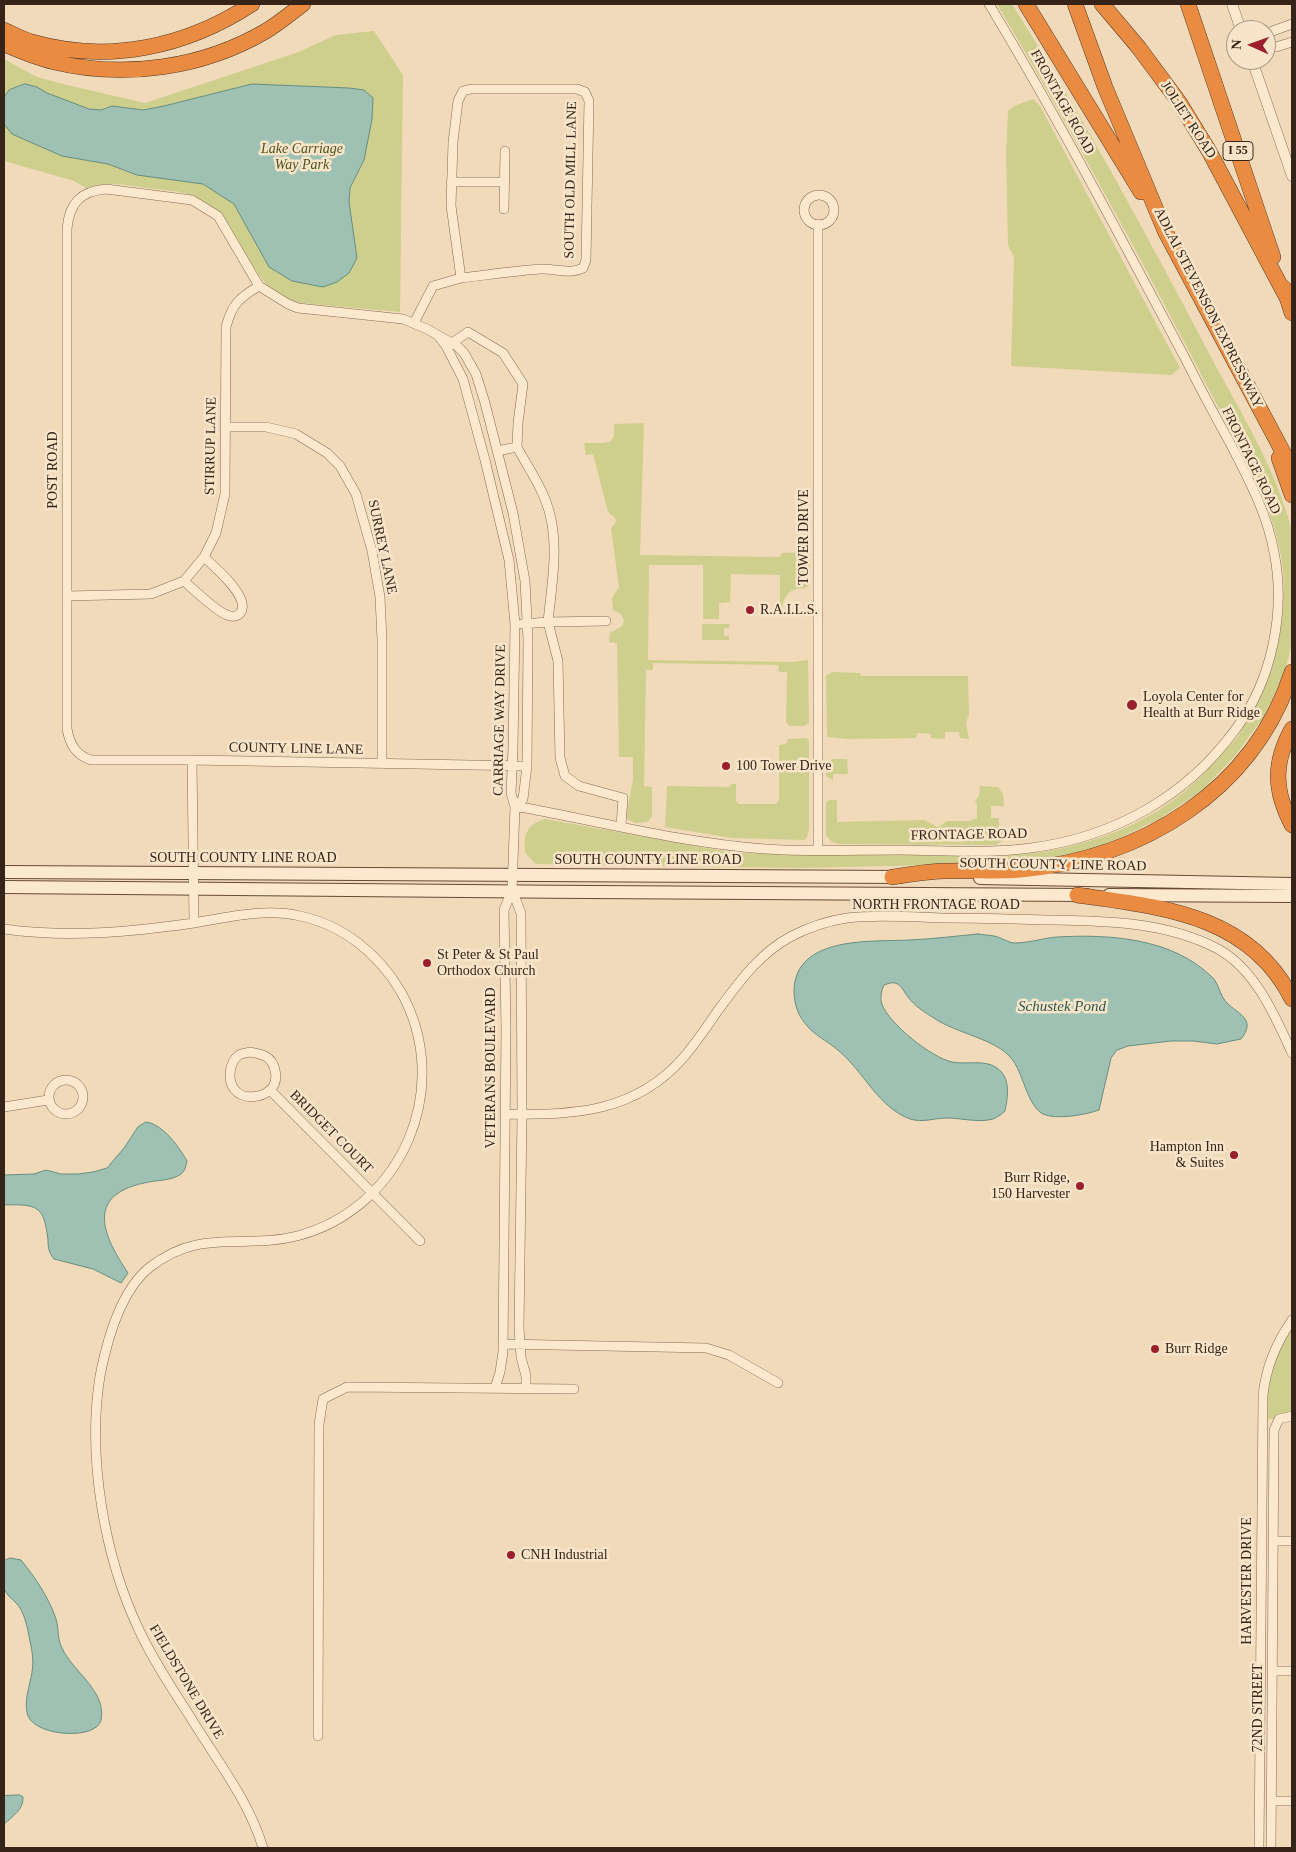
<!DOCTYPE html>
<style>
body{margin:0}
#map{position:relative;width:1296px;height:1852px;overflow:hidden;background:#f1dab9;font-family:Georgia,serif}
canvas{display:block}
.frame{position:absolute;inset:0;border:5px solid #362419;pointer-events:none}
.north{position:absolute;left:1226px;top:20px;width:50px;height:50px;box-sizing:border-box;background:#f8e5c9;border:1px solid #aa9883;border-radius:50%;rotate:272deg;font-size:14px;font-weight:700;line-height:20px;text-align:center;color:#362419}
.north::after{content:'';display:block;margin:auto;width:18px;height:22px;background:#9b1f2d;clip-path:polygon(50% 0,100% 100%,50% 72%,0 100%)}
</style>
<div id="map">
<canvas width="1296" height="1852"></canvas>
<div class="frame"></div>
<div class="north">N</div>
</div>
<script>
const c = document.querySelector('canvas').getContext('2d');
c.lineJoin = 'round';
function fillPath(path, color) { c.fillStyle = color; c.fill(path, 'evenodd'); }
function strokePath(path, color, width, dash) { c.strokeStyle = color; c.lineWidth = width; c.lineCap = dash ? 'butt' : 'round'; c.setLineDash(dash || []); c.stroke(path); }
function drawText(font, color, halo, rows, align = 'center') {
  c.font = font + ' Georgia,serif'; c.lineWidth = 5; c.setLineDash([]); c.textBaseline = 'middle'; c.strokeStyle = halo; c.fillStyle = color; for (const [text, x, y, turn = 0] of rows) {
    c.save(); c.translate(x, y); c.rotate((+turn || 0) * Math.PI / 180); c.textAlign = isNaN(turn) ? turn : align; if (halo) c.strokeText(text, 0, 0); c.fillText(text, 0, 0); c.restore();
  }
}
fillPath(new Path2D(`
 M 997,4 L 1012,4 C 1084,118 1148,237 1211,357 C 1240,412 1278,471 1292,532 L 1292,643 L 1285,672 L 1264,716 L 1235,756 L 1201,791 L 1159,819 L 1126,835 L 1078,855 L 1020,863 L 798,868 L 536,864 L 526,854 C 522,836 527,824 545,819 L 735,853 L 1001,856 C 1069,853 1141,831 1192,785 C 1199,779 1205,772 1211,765 C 1220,755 1232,745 1240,733 C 1244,727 1247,720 1251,714 C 1256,704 1262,695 1266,685 C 1280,651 1285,609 1283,572 C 1279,511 1233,436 1205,382 C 1139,254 1070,128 997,4 Z
 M 374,31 L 403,75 L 400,312 L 311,304 C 302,303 293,302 285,298 C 244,278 242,216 195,197 C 180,190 162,190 146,188 C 126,185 106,181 86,188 L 74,181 L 4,161 L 4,59 L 37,77 L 63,84 L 145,103 L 296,53 L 336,35 Z
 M 1033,99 L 1040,106 L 1180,368 L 1171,375 L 1011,366 L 1014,257 L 1008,245 L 1006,153 L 1008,111 L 1014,106 Z
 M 644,423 L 640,555 L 779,557 L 782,553 L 810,552 L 809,586 C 804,589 801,588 796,589 C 785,592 782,602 782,613 L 780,613 L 780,575 L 731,574 L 730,602 L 719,603 L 719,619 L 703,619 L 703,565 L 649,565 L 648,660 L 794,662 L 808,660 L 809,723 L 804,726 L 789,726 L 786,722 L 787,672 L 779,672 L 778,665 L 653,663 L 653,670 L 646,670 L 644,786 L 652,787 L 652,817 L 647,822 L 636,823 L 628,820 L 626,816 L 633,780 L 633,757 L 619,757 L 617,643 L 609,642 L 610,633 L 622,626 L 624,621 L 621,614 L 613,610 L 612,598 L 619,587 L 611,528 L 616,522 L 615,518 L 608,512 L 593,454 L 586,455 L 584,443 L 604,443 L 611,441 L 614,436 L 614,424 Z
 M 702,624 L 730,624 L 729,628 L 724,628 L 724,636 L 729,636 L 729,640 L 702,640 Z
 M 832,672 L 860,673 L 861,676 L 968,676 L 969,714 L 966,723 L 969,739 L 960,738 L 959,732 L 945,732 L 945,739 L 931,738 L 931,734 L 917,733 L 916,738 L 848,739 L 827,737 L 826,676 Z
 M 806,738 L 809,741 L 809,829 L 807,837 L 804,840 L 732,838 L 665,827 L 667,786 L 729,787 L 732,784 L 736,784 L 736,801 L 739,804 L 776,804 L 779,800 L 779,745 L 786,744 L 788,739 Z
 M 832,759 L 847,759 L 848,774 L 833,774 L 833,780 L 826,776 L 826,765 Z
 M 980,786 L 998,787 L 1003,794 L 1004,806 L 991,806 L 991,818 L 999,818 L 999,827 L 1005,827 L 1004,840 L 996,845 L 838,844 L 832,842 L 826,835 L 826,802 L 829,800 L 837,800 L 837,822 L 924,820 L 938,827 L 947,821 L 969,821 L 977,818 L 977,805 L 975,801 L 979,796 Z
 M 1292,1320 L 1292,1416 L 1279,1419 L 1262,1419 L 1264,1382 Z`), '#cecf8d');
const water = new Path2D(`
 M 25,84 L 37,87 L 47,93 L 89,109 L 101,110 L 112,106 L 143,110 L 164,106 L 252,84 L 349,88 L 364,90 L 373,98 L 372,119 L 364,160 L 350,188 L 349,202 L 357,258 L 349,273 L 337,282 L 323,287 L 292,281 L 269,267 L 234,204 L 203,184 L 137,175 L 108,164 L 62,156 L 12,134 L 4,124 L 4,97 L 9,90 Z
 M 978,934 C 983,935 989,935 994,936 C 1001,937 1008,943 1015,943 C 1029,943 1043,938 1057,937 C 1110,934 1172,938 1212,977 C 1218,982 1220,996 1227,1003 C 1238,1014 1257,1019 1241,1039 L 1217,1044 L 1193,1041 L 1171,1041 L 1128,1046 L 1117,1050 L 1111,1058 L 1099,1110 C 1085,1115 1056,1120 1043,1114 C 1027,1106 1023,1071 1011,1058 C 996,1039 955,1033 934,1018 C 924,1012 915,1006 908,997 C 904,992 902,985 895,983 C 892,982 887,984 884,985 C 881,991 880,998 882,1004 C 888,1023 932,1058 952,1062 C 966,1065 985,1059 997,1068 C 1011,1078 1008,1096 1005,1111 C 1002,1114 998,1117 993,1119 C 979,1123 961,1118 947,1118 C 934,1118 923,1123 910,1119 C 878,1107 864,1072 839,1051 C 828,1041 813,1035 804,1022 C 797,1013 794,1002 794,990 C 796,935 873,942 910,940 C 933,939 956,936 978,934 Z
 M 146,1122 C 163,1124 179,1147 187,1161 C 186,1166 185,1171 181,1174 C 172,1181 155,1180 144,1183 C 84,1196 104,1237 128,1273 L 121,1283 L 93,1269 L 54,1259 C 49,1253 48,1248 48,1240 C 44,1206 38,1204 4,1205 L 4,1175 L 34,1174 L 46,1170 L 61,1174 L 78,1174 L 93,1172 L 107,1168 L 124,1148 L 138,1127 Z
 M 10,1558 L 21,1560 C 35,1577 49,1598 56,1619 C 59,1628 57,1639 62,1648 C 72,1671 107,1691 101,1720 C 97,1740 37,1737 28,1716 C 23,1702 30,1686 32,1672 C 34,1661 32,1651 30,1641 C 28,1631 26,1618 20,1608 C 16,1601 6,1596 4,1588 C 2,1580 4,1569 4,1561 Z
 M 20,1795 L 23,1797 C 24,1809 12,1817 4,1824 L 4,1796 Z`);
fillPath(water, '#9ec1b3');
strokePath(water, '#668e80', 1);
const minor = new Path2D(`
 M 1266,43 L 1270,32 L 1292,24
 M 1266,44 L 1276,47 L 1292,42
 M 451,182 L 505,182
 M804 210a15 15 0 1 1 30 0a15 15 0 1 1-30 0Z
 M 504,209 L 505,151
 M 414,323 L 433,286 L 461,278 L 451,206 L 453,142 L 458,101 L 463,91 L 471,89 L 577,89 L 585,92 L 589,101 L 586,260 L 583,268 C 569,275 554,268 540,269 C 513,271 487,275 461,278
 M 439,337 L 446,346 L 463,379 L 485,460 L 509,560 L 515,624 L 513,749 L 511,793 L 515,807 L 512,890 L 504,910 L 506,1029 L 503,1352 L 500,1372 L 495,1388
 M 452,343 L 468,332 L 503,353 L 523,384 L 518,423 L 517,447
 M 225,427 L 266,427 L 296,434 L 327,453 L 340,466 L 356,494 L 372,551 L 380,597 L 382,640 L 382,764
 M 497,451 L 517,447 C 526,464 538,481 545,499 C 561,538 552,581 548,622 L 606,621
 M 184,581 C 193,589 217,612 227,615 C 232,617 238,617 241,612 C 250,596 214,567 204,557
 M 67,596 L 151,594 L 184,581 L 204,557 L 216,533 L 225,494 L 226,327 C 232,304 239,298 259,286
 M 522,624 L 548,622 L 558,661 L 560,758 L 565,776 L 579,786 L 623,798 L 621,826
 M 192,760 L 194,922
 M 515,807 L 523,799 L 527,766 L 528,640 L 525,581 L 513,513 L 485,403 L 476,374 L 464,353 L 457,346 L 427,329 L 403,319 L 298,308 L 288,304 L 259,286 L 218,216 L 192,200 L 106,189 C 80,191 69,204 67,229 L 67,729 C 70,745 76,755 91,760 L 192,760 L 527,766
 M 515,807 L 526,808 C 605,823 685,843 765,849 C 809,852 854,850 898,850 C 942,850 988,854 1031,848 C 1114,837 1186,797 1235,730 C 1272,681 1286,612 1274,552 C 1267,513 1248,478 1230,443 C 1215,416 1200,388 1186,360 C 1122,240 1059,120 989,4
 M 818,850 L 818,224
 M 512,890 L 521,913 L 522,1115 L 519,1328 L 521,1357 L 526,1376 L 526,1389
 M 4,929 C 67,938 131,932 194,923 C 229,917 265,908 300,916 C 343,925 379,954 401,992 C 454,1087 403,1208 297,1236 C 242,1250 202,1227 150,1267 C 121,1290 107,1340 100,1376 C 87,1457 104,1556 139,1630 C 153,1660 171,1687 189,1715 C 215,1758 249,1800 263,1848
 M 250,1052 C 255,1053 261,1054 265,1056 C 276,1062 280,1081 270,1090 C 261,1098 243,1100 235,1090 C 227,1081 229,1062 239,1055 C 242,1053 247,1053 250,1052 Z
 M49 1097a17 17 0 1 1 34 0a17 17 0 1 1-34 0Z
 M 270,1090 L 420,1241
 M 4,1107 L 48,1100
 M 505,1114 C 573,1116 636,1112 683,1058 C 696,1043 708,1025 719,1009 C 740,981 759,954 790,937 C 807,928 827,921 847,918 C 876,914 914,917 944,918 C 978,918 1012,919 1046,920 C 1104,921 1165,921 1218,949 C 1256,970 1275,1016 1292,1053
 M 503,1344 L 706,1348 L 729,1355 L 778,1383
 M 1274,1541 L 1292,1541
 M 1272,1671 L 1292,1671
 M 318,1736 L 319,1424 L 323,1399 L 347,1387 L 574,1389
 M 1272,1801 L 1292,1801
 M 1259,1848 L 1263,1395 C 1266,1367 1276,1343 1292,1320
 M 1271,1848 L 1274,1430 L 1279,1419 L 1292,1416`);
const tertiary = new Path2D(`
 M 1232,4 L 1241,30
 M 1252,60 L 1292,176`);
const secondary = new Path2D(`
 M 4,872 L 900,877
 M 980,878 L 1292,884
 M 4,887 C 365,889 725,895 1086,895
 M 1109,895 L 1292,896`);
const motorway = new Path2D(`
 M 1026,4 L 1141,192
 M 1075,4 L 1105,87 L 1165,231 L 1292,469
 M 1102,4 L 1139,48 L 1179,102 L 1209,151 L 1287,298
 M 1188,4 L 1273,257
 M 4,30 C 13,34 22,39 32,42 C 109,64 186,47 252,4
 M 4,44 C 20,51 37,58 54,62 C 125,79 203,68 266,31 C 279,23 291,13 303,4
 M 1284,288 L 1292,313
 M 1279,458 L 1292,495
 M 1292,729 C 1273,763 1274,791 1292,825
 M 892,877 C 909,875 927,871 945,871 C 970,870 995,872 1020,870 C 1142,858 1253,792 1292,672
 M 1077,895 C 1160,907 1250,914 1292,999`);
strokePath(minor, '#886953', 10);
strokePath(tertiary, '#886953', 11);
strokePath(secondary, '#694a36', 14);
strokePath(motorway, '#553828', 16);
strokePath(minor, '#fbe8cd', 9);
strokePath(tertiary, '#fbe8cd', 10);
strokePath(secondary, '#fbe8cd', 12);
strokePath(motorway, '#e98c41', 15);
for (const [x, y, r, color] of [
 [750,610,5,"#9b1f2d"],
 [1132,705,6,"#9b1f2d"],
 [726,766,5,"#9b1f2d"],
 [427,963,5,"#9b1f2d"],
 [1234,1155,5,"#9b1f2d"],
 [1080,1186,5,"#9b1f2d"],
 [1155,1349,5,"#9b1f2d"],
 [511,1555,5,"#9b1f2d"]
]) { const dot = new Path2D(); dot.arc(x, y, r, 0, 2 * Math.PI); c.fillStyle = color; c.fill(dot); strokePath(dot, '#f8e5c9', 2); }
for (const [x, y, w] of [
 [1238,151,30]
]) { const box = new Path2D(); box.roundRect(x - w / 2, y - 9.5, w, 19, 4); c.fillStyle = '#f8e5c9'; c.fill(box); strokePath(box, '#362419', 1); }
drawText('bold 12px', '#362419', null, [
 ["I 55",1238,151]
]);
drawText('14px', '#362419', '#f8e5c9', [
 ["FRONTAGE ROAD",1062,102,61],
 ["JOLIET ROAD",1188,120,57],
 ["SOUTH OLD MILL LANE",571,180,-89],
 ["ADLAI STEVENSON EXPRESSWAY",1208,308,63],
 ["STIRRUP LANE",211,446,-89],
 ["FRONTAGE ROAD",1251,461,64],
 ["POST ROAD",53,470,-90],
 ["TOWER DRIVE",804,537,-90],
 ["SURREY LANE",382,547,78],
 ["CARRIAGE WAY DRIVE",500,720,-89],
 ["COUNTY LINE LANE",296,749,1],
 ["FRONTAGE ROAD",969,835,-1],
 ["SOUTH COUNTY LINE ROAD",243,858],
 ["SOUTH COUNTY LINE ROAD",648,860],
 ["SOUTH COUNTY LINE ROAD",1053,865,1],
 ["NORTH FRONTAGE ROAD",936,905],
 ["VETERANS BOULEVARD",491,1068,-90],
 ["BRIDGET COURT",331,1132,45],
 ["HARVESTER DRIVE",1247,1581,-90],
 ["FIELDSTONE DRIVE",186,1682,59],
 ["72ND STREET",1258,1708,-90]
]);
drawText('italic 14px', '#4c541e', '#f8e5c9', [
 ["Lake Carriage",302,149],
 ["Way Park",302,165]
]);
drawText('14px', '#362419', '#f8e5c9', [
 ["R.A.I.L.S.",760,610],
 ["Loyola Center for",1143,697],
 ["Health at Burr Ridge",1143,713],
 ["100 Tower Drive",736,766],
 ["St Peter & St Paul",437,955],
 ["Orthodox Church",437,971],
 ["Hampton Inn",1224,1147,"right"],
 ["& Suites",1224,1163,"right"],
 ["Burr Ridge,",1070,1178,"right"],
 ["150 Harvester",1070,1194,"right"],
 ["Burr Ridge",1165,1349],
 ["CNH Industrial",521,1555]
], 'left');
drawText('italic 15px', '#27574f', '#f8e5c9', [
 ["Schustek Pond",1062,1007]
]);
</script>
